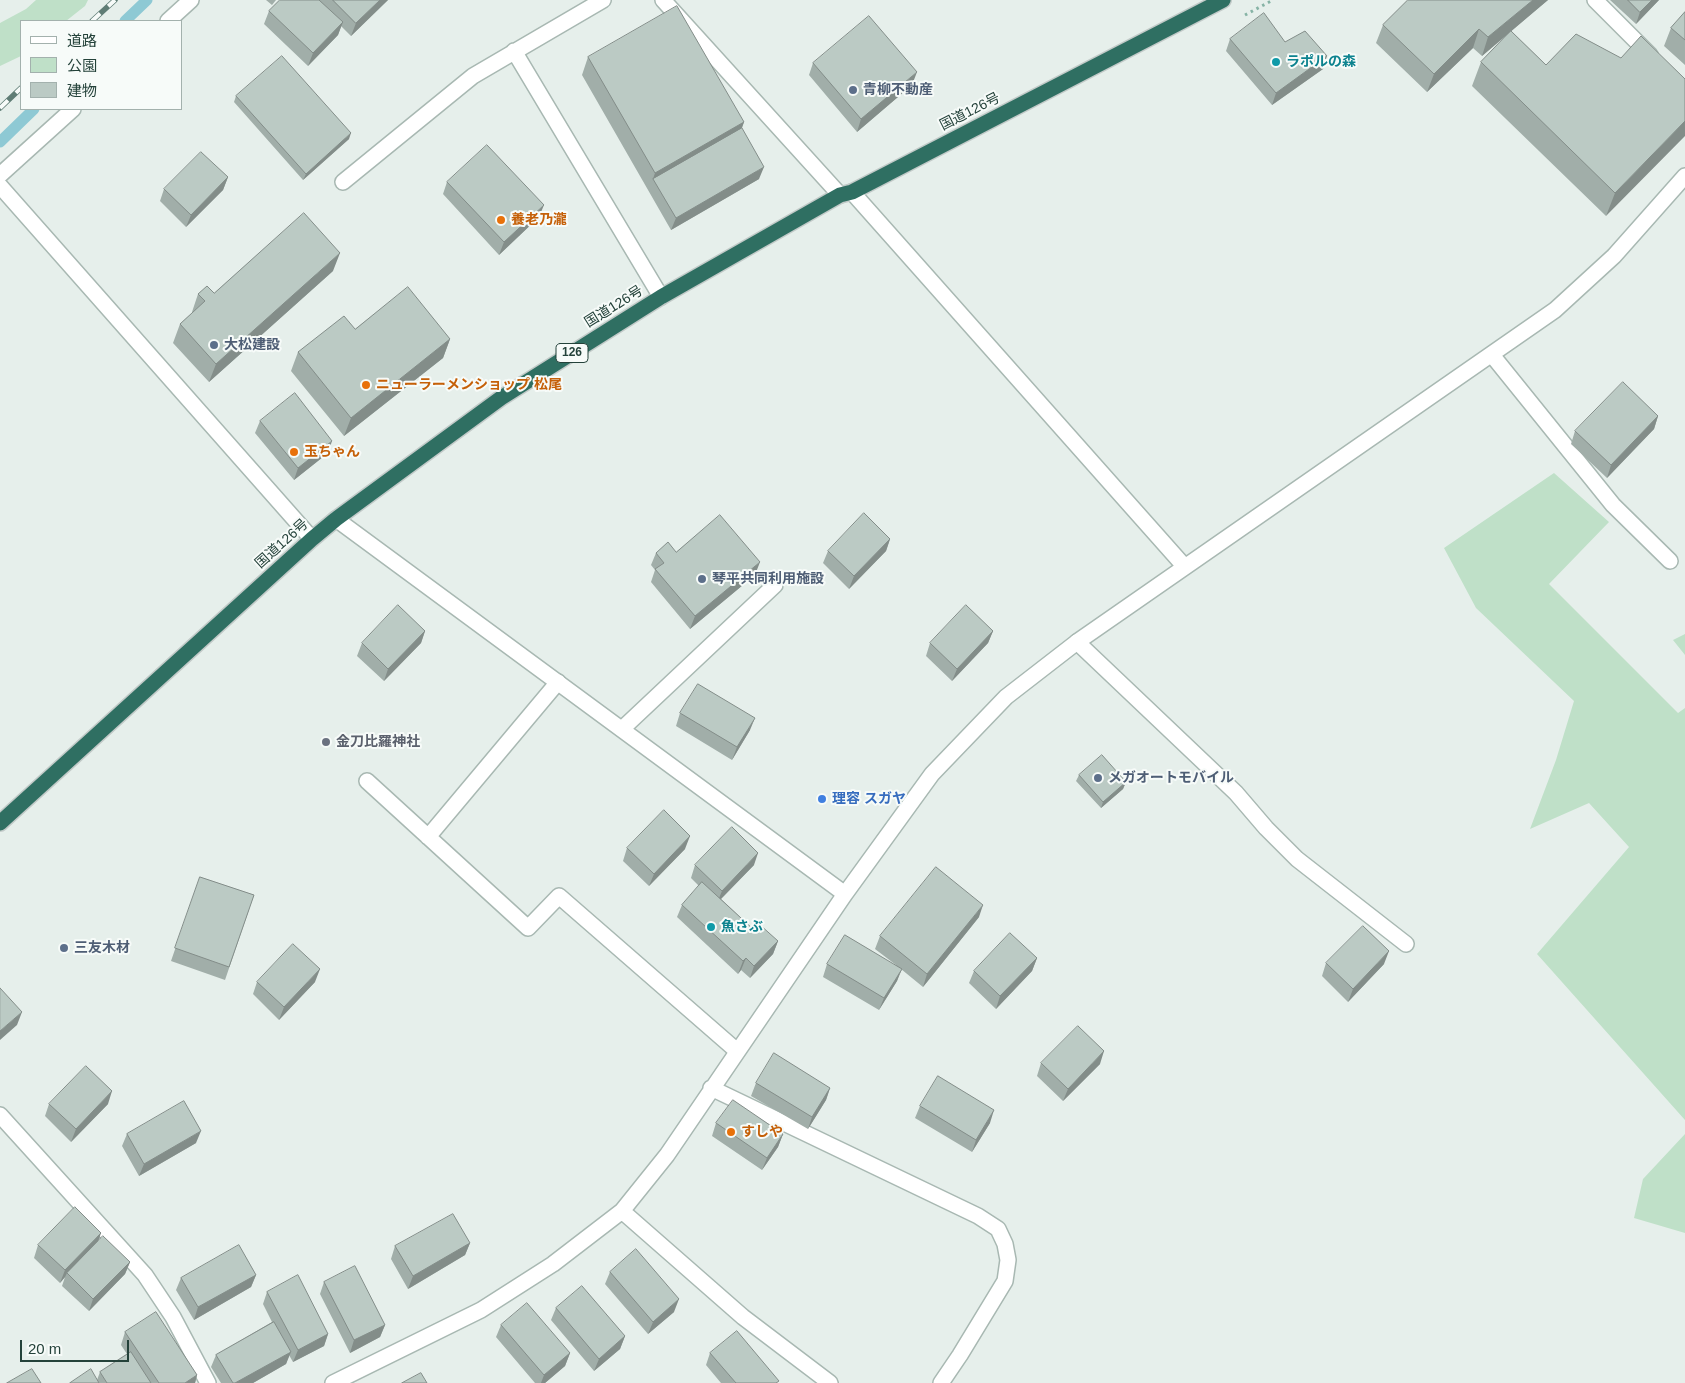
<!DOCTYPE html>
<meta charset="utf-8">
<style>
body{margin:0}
#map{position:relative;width:1685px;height:1383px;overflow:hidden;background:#e6efeb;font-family:Helvetica,"Noto Sans JP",sans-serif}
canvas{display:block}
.legend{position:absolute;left:20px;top:20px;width:162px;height:90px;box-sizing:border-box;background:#f7fbf9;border:1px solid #a3b1ad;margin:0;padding:6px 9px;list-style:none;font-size:15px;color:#24423a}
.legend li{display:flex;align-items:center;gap:10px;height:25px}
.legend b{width:25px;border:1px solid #a3b1ad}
.scale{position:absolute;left:20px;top:1340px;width:109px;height:22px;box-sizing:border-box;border:2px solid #24423a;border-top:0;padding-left:6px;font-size:15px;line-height:18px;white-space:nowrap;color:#24423a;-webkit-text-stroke:4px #f7fbf9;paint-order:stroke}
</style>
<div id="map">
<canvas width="1685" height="1383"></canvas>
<ul class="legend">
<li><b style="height:6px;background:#fff"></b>道路</li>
<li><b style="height:14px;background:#bfe0c8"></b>公園</li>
<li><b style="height:14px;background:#bbcac4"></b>建物</li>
</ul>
<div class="scale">20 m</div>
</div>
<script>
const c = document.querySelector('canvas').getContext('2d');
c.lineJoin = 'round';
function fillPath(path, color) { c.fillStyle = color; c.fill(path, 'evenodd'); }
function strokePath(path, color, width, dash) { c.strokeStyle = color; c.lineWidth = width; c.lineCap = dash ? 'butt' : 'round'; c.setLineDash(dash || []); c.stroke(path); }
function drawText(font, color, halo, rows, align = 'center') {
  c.font = font + ' Helvetica,"Noto Sans JP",sans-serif'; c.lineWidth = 4; c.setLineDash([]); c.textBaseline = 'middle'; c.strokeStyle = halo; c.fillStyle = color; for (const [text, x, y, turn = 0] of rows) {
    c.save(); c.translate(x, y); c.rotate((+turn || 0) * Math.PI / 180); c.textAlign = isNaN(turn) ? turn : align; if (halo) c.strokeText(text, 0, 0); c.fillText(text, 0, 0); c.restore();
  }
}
fillPath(new Path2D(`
 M 36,0 L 88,0 L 85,6 L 66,21 L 21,21 L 21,56 L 0,66 L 0,23 L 26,9 Z
 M 1554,473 L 1609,522 L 1549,584 L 1678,713 L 1685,708 L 1685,1120 L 1537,954 L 1629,847 L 1589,803 L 1530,829 L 1556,760 L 1574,701 L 1476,608 L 1444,548 Z
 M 1685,634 L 1685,655 L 1673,640 Z
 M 1685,1134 L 1685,1233 L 1634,1218 L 1643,1179 Z`), '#bfe0c8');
strokePath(new Path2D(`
 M 125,21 L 147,0
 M 0,142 L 34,109`), '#8ec9d4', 11);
const lane = new Path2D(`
 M 514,51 L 661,297
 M 343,182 L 473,76 L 603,0
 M 1077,642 L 1236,793 L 1266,828 L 1297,859 L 1406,944
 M 622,729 L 775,585
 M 367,781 L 528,928 L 559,896 L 737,1051
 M 428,837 L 558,682`);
const street = new Path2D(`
 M 663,0 L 840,195
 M 1595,0 L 1650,55
 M 168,21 L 191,0
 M 0,175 L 73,109
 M 0,186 L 312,539
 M 852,192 L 1185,567
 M 1492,355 L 1613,505 L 1670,561
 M 336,519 L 845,894
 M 711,1088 L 978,1216 L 998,1229 L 1005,1244 L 1008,1260 L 1005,1281 L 960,1355 L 941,1383
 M 0,1115 L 145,1275 L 173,1317 L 208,1383
 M 622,1211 L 743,1317 L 830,1383
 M 333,1383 L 481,1310 L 553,1264 L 622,1211 L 667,1155 L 845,894 L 932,774 L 1006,697 L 1077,642 L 1555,310 L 1614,256 L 1685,176`);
const highway = new Path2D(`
 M 0,823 L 312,539 L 336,519 L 501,398 L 661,297 L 840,195 L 852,192 L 1223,0`);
strokePath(lane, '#a8b8b2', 18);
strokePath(street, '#a8b8b2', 18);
strokePath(highway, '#c2cac8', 18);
strokePath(new Path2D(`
 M 1245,15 L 1273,0`), '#86b3a5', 3, [2.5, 4]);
strokePath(lane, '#fff', 15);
strokePath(street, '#fff', 15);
strokePath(highway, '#2f6f62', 15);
const rail = new Path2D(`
 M 92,21 L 115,0
 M 0,108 L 21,88`);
strokePath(rail, '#5f7d75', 5.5);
strokePath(rail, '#f7fbf9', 4, [11]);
fillPath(new Path2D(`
 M 266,0 L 276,0 L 272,5 Z
 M 280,0 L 388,0 L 351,36 L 341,26 L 338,35 L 308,66 L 264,24 L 269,11 Z
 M 1408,0 L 1548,0 L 1511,31 L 1546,65 L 1621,58 L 1685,79 L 1606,216 L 1472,86 L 1481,62 L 1511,31 L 1482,56 L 1473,48 L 1427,92 L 1376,43 L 1383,25 Z
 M 1610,0 L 1659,0 L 1636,24 Z
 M 1685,12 L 1685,65 L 1664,46 L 1671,28 Z
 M 1230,39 L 1285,42 L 1323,69 L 1272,105 L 1226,51 Z
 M 588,57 L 744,122 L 742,128 L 759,179 L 671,230 L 582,75 Z
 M 813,63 L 912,85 L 857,132 L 809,75 Z
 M 236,96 L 349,139 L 303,180 L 234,102 Z
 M 228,177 L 223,190 L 186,227 L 160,201 L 164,189 Z
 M 447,182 L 539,217 L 499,255 L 443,194 Z
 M 333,271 L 209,382 L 173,343 L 180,324 L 192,313 L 192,312 L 198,294 L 214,293 Z
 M 355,329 L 450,339 L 443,358 L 344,436 L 291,371 L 298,352 Z
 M 1658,416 L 1654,429 L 1607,478 L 1571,444 L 1575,431 Z
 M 260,421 L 328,453 L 294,480 L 255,433 Z
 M 890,539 L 886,551 L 849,589 L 823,563 L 828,551 Z
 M 676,552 L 755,575 L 690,629 L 651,582 L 655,570 L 651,565 L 656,553 Z
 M 425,631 L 421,643 L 384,681 L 357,656 L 362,643 Z
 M 993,631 L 988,643 L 952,681 L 926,656 L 930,643 Z
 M 680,713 L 750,730 L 732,760 L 676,726 Z
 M 1079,775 L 1126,782 L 1123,789 L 1101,808 L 1076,781 Z
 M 627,848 L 685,849 L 649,886 L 623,861 Z
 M 695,865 L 754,865 L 721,899 L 754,930 L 778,941 L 773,954 L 750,978 L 741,970 L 738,974 L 677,917 L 682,905 L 699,886 L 691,878 Z
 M 200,877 L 254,895 L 225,980 L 171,961 Z
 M 979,917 L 923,987 L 901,969 L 897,981 L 879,1010 L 823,977 L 827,964 L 896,965 L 875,949 L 880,936 Z
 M 1037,958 L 1032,971 L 996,1009 L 969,983 L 974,971 Z
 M 1326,963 L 1384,964 L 1348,1002 L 1322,976 Z
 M 257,982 L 315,982 L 279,1020 L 253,994 Z
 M 1041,1063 L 1100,1064 L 1063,1101 L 1037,1076 Z
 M 756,1083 L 830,1088 L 826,1100 L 808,1129 L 751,1096 Z
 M 49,1104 L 108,1104 L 71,1142 L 45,1116 Z
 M 920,1106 L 990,1123 L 972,1152 L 915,1118 Z
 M 716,1123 L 783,1134 L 778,1147 L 762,1170 L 712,1136 Z
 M 127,1134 L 196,1143 L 139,1176 L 122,1146 Z
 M 98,1242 L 130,1262 L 125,1274 L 89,1311 L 62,1286 L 65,1277 L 60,1283 L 34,1258 L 38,1245 Z
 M 470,1243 L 465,1255 L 408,1289 L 391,1259 L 395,1246 Z
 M 610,1272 L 674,1312 L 648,1334 L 605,1284 Z
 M 256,1275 L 251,1287 L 194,1320 L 176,1290 L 181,1278 Z
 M 324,1282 L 385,1325 L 380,1337 L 350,1353 L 320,1294 Z
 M 267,1292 L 328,1334 L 324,1346 L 293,1362 L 289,1355 L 286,1364 L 253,1383 L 221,1383 L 211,1367 L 216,1355 L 272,1322 L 263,1304 Z
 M 556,1308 L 625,1336 L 620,1349 L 594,1371 L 551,1320 Z
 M 501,1325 L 570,1353 L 565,1366 L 545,1383 L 535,1383 L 496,1337 Z
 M 125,1332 L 197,1375 L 195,1383 L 70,1383 L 97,1380 L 100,1372 L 127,1354 L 121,1345 Z
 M 710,1353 L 778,1383 L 721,1383 L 706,1365 Z`), '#a1aea9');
fillPath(new Path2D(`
 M 380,0 L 388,0 L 351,36 L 356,23 Z
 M 1533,0 L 1548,0 L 1482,56 L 1488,37 Z
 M 1652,0 L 1659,0 L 1636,24 L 1640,12 Z
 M 343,22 L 338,35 L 308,66 L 313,53 Z
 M 1479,29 L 1473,48 L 1427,92 L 1434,74 Z
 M 1327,56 L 1323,69 L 1272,105 L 1276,93 Z
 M 917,72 L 912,85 L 857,132 L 861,119 Z
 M 1685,121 L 1685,136 L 1606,216 L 1615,193 Z
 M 744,122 L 737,140 L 653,179 L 655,173 Z
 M 351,133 L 349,139 L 303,180 L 306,174 Z
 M 764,167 L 759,179 L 671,230 L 676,218 Z
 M 228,177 L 223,190 L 186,227 L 191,215 Z
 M 544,205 L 539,217 L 499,255 L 504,242 Z
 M 340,253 L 333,271 L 209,382 L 216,364 Z
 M 450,339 L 443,358 L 344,436 L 351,418 Z
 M 1658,416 L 1654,429 L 1607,478 L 1611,465 Z
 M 332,441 L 328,453 L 294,480 L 298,468 Z
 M 890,539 L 886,551 L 849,589 L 854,576 Z
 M 760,562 L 755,575 L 690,629 L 695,616 Z
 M 425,631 L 421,643 L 384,681 L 388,669 Z
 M 993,631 L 988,643 L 952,681 L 957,669 Z
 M 755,718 L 750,730 L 732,760 L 737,747 Z
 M 1126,782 L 1123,789 L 1101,808 L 1103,802 Z
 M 690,836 L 685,849 L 649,886 L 654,874 Z
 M 758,853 L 754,865 L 717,903 L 722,891 Z
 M 983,905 L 979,917 L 923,987 L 927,974 Z
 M 778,941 L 773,954 L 750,978 L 754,966 Z
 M 1389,951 L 1384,964 L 1348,1002 L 1353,989 Z
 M 746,958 L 741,970 L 738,974 L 743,961 Z
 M 1037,958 L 1032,971 L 996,1009 L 1000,996 Z
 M 320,969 L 315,982 L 279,1020 L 284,1007 Z
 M 902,969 L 897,981 L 879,1010 L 884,998 Z
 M 22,1012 L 17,1025 L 0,1040 L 0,1031 Z
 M 1104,1051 L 1100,1064 L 1063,1101 L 1068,1089 Z
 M 830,1088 L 826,1100 L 808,1129 L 812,1117 Z
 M 112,1091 L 108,1104 L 71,1142 L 76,1129 Z
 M 994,1110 L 990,1123 L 972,1152 L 976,1140 Z
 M 201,1131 L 196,1143 L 139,1176 L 144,1164 Z
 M 783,1134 L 778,1147 L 762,1170 L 767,1158 Z
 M 101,1233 L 97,1245 L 67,1273 L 65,1277 L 60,1283 L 65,1270 Z
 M 470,1243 L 465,1255 L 408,1289 L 413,1276 Z
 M 130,1262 L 125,1274 L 89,1311 L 93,1299 Z
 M 256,1275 L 251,1287 L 194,1320 L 198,1307 Z
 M 679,1299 L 674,1312 L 648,1334 L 653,1322 Z
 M 385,1325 L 380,1337 L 350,1353 L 354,1340 Z
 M 328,1334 L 324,1346 L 293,1362 L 298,1350 Z
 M 625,1336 L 620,1349 L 594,1371 L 599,1359 Z
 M 291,1352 L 286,1364 L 253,1383 L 235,1383 Z
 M 570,1353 L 565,1366 L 545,1383 L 541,1383 L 544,1375 Z
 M 197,1375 L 195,1383 L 185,1383 Z`), '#838d89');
const building = new Path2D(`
 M 280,0 L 319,0 L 343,22 L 313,53 L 269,11 Z
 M 333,0 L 380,0 L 356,23 Z
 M 1408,0 L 1533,0 L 1488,37 L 1479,29 L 1434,74 L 1383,25 Z
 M 1628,0 L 1652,0 L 1640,12 Z
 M 677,6 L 744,122 L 655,173 L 588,57 Z
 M 1685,12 L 1685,40 L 1671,28 Z
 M 1264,13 L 1285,42 L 1305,31 L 1327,56 L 1276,93 L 1230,39 Z
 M 869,16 L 917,72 L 861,119 L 813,63 Z
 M 1511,31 L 1546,65 L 1576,34 L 1621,58 L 1641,36 L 1685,79 L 1685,121 L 1615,193 L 1481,62 Z
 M 282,56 L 351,133 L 306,174 L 236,96 Z
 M 742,128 L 764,167 L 676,218 L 653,179 Z
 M 487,145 L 544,205 L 504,242 L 447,182 Z
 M 201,152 L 228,177 L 191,215 L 164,189 Z
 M 304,213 L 340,253 L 216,364 L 180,324 L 205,301 L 198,294 L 207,286 L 214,293 Z
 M 408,287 L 450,339 L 351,418 L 298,352 L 344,316 L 355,329 Z
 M 1623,382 L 1658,416 L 1611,465 L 1575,431 Z
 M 295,393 L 332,441 L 298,468 L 260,421 Z
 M 864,513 L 890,539 L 854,576 L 828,551 Z
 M 720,515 L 760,562 L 695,616 L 655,569 L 664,563 L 656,553 L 668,542 L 676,552 Z
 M 398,605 L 425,631 L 388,669 L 362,643 Z
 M 966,605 L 993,631 L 957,669 L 930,643 Z
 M 698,684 L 755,718 L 737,747 L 680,713 Z
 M 1102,755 L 1126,782 L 1103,802 L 1079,775 Z
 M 664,810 L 690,836 L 654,874 L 627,848 Z
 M 732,827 L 758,853 L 722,891 L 695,865 Z
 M 936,867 L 983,905 L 927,974 L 880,936 Z
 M 200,877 L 254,895 L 229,967 L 175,948 Z
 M 702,882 L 754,930 L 759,924 L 778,941 L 754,966 L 746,958 L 743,961 L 682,905 Z
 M 1363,926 L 1389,951 L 1353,989 L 1326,963 Z
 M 1010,933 L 1037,958 L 1000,996 L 974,971 Z
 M 845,935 L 902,969 L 884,998 L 827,964 Z
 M 293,944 L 320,969 L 284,1007 L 257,982 Z
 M 0,988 L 22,1012 L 0,1031 Z
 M 1078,1026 L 1104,1051 L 1068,1089 L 1041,1063 Z
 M 774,1053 L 830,1088 L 812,1117 L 756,1083 Z
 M 86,1066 L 112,1091 L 76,1129 L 49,1104 Z
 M 938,1076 L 994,1110 L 976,1140 L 920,1106 Z
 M 733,1100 L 783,1134 L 767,1158 L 716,1123 Z
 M 184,1101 L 201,1131 L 144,1164 L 127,1134 Z
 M 75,1207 L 101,1233 L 65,1270 L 38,1245 Z
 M 453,1214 L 470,1243 L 413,1276 L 395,1246 Z
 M 103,1236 L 130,1262 L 93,1299 L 67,1273 Z
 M 239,1245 L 256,1275 L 198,1307 L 181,1278 Z
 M 636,1249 L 679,1299 L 653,1322 L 610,1272 Z
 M 355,1266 L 385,1325 L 354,1340 L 324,1282 Z
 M 298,1275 L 328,1334 L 298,1350 L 267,1292 Z
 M 582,1286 L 625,1336 L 599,1359 L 556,1308 Z
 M 527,1303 L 570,1353 L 544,1375 L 501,1325 Z
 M 156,1312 L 197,1375 L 185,1383 L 159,1383 L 125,1332 Z
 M 274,1322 L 291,1352 L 235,1383 L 233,1383 L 216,1355 Z
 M 737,1331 L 779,1381 L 776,1383 L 736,1383 L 710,1353 Z
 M 131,1352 L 151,1383 L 107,1383 L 100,1372 Z
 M 32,1369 L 41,1383 L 7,1383 Z
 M 91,1369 L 99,1383 L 70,1383 Z
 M 421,1373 L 427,1383 L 402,1383 Z`);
fillPath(building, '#bbcac4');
strokePath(building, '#838d89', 1);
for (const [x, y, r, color] of [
 [1276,62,5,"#0f9aa8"],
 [853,90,5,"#5c6f8a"],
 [501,220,5,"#e8710a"],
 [214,345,5,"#5c6f8a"],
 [366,385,5,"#e8710a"],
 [294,452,5,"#e8710a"],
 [702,579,5,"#5c6f8a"],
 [326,742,5,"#6b7280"],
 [1098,778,5,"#5c6f8a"],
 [822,799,5,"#3f7fe0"],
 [711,927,5,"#0f9aa8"],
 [64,948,5,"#5c6f8a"],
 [731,1132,5,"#e8710a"]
]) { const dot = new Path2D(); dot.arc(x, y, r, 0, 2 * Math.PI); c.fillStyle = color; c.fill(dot); strokePath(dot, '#f7fbf9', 2); }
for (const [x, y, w] of [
 [572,353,32]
]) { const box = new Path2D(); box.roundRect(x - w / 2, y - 9.5, w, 19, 4); c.fillStyle = '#f7fbf9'; c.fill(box); strokePath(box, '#24423a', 1); }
drawText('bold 12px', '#24423a', null, [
 ["126",572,353]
]);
drawText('bold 14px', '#0d838f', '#f7fbf9', [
 ["ラポルの森",1286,62],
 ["魚さぶ",721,927]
], 'left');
drawText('bold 14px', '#4e5e75', '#f7fbf9', [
 ["青柳不動産",863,90],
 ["大松建設",224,345],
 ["琴平共同利用施設",712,579],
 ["メガオートモバイル",1108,778],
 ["三友木材",74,948]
], 'left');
drawText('14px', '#24423a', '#f7fbf9', [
 ["国道126号",970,112,-27],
 ["国道126号",614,307,-32],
 ["国道126号",282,544,-42]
]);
drawText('bold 14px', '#c56008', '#f7fbf9', [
 ["養老乃瀧",511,220],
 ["ニューラーメンショップ 松尾",376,385],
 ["玉ちゃん",304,452],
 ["すしや",741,1132]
], 'left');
drawText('bold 14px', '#5b616d', '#f7fbf9', [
 ["金刀比羅神社",336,742]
], 'left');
drawText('bold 14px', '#366cbe', '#f7fbf9', [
 ["理容 スガヤ",832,799]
], 'left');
</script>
